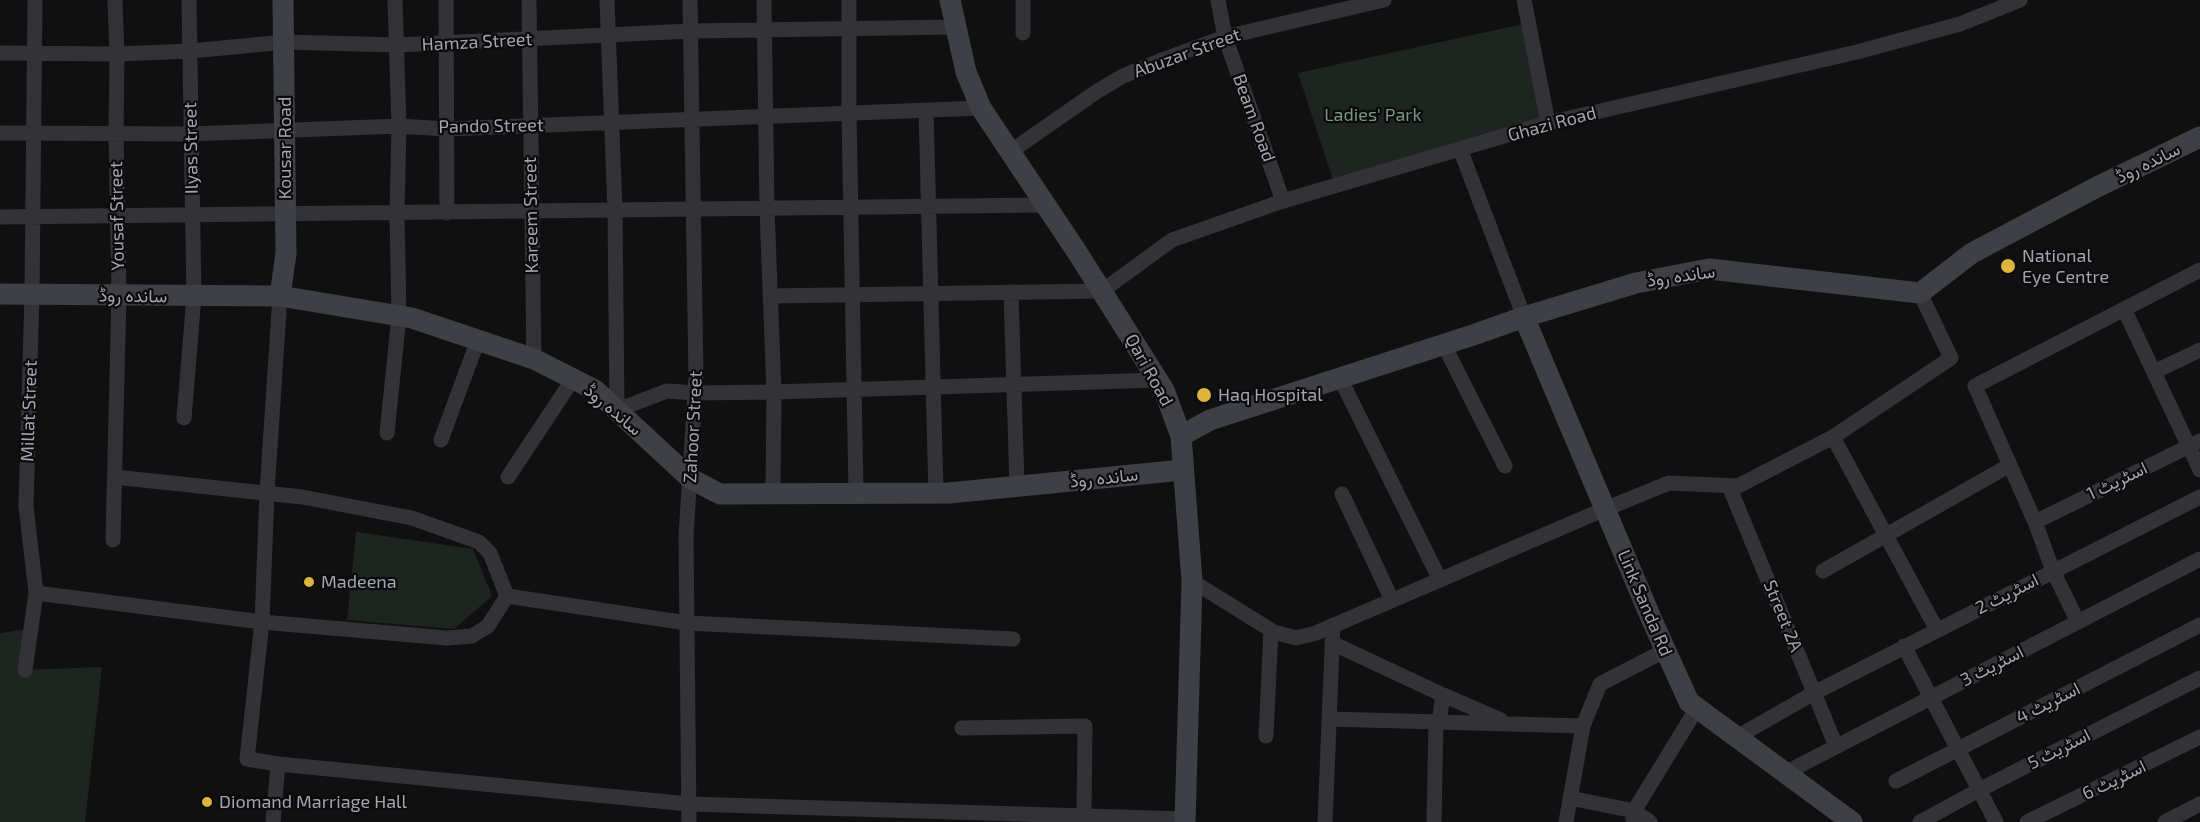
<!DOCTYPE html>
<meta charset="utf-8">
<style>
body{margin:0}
canvas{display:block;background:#101011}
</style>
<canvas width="2200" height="822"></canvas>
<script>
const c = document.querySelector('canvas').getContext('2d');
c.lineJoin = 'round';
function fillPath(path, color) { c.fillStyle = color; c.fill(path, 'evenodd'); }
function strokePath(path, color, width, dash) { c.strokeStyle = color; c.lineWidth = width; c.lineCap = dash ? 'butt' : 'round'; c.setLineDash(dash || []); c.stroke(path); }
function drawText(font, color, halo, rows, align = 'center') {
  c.font = font + ' "Exo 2",Vazirmatn,sans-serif'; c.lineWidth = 4.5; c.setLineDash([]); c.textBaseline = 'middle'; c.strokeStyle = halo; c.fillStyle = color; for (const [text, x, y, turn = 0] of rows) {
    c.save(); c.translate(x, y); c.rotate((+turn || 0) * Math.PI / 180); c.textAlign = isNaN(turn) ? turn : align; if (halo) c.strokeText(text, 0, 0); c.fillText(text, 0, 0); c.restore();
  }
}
fillPath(new Path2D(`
 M 1528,23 L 1548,123 L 1335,186 L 1298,73 Z
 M 356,532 L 473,549 L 492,596 L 454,629 L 347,620 Z
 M 31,629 L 25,670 L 102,667 L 85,822 L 0,822 L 0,633 Z`), '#1e2520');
strokePath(new Path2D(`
 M 35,0 L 32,294 L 26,506 L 36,593 L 262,622 L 447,638 L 472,636 L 488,626 L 507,596
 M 446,0 L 447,213
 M 529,0 L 534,359
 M 607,0 L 615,211 L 617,410 L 667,391 L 696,393 L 774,392 L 1158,380
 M 764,0 L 767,209 L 774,392 L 773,494
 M 849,0 L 849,113 L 856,493
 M 1023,0 L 1023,33
 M 1218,0 L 1225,37 L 1283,201
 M 1524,0 L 1548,123
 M 0,53 L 117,54 L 191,51 L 285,42 L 397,45 L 691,31 L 955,27
 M 926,110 L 936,493
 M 0,133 L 191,134 L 399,126 L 446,129 L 981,108
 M 1460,149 L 1524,317
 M 1010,152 L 1096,92 L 1123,76 L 1162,60 L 1225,37 L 1384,0
 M 0,217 L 1046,205
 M 1011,292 L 1017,486
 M 770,296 L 1102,291 L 1172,240 L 1283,201 L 1548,123 L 1857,52 L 1960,24 L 2020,0
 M 2125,311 L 2200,470
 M 1444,345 L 1505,466
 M 2154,372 L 2200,350
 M 1340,378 L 1440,580
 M 184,418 L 194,296 L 189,0
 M 387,433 L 399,316 L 397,213 L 399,126 L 395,0
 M 1833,437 L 1937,630
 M 441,440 L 478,340
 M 115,477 L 302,497 L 412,518 L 479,542 L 490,553 L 507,596 L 687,623 L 1013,639
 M 508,477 L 573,379
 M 1729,486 L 1836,746
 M 1342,494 L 1392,600
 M 2035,522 L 2200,441
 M 113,540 L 119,295 L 116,133 L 117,54 L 115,0
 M 1823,571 L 2010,465
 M 1192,581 L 1274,632 L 1296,638 L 1316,633 L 1605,509 L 1669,483 L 1738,486 L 1833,437 L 1951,358 L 1920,293
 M 2078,622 L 2053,571 L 2035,522 L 1975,386 L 2200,270
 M 1332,643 L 1443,695 L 1439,722
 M 1904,646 L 1996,822
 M 25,670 L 36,593
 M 1443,695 L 1501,720
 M 1329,719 L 1583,726
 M 962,728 L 1085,726 L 1084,815
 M 1266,736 L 1271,630
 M 1737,737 L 1814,693 L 2200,497
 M 278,764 L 689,804 L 1185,819
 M 1785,773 L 2200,559
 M 1896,781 L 2200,625
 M 1570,798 L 1634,811 L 1633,819
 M 273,822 L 278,764 L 247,759 L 262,622 L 267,492 L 280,296
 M 689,822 L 686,536 L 696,378 L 690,0
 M 1325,822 L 1333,625
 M 1434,822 L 1436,722
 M 1566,822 L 1583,726 L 1600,684 L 1666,650
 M 1650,822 L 1634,811 L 1697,708
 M 1920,822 L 1979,790 L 2200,678
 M 2027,822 L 2200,737
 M 2165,822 L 2200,804`), '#333337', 15);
strokePath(new Path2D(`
 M 950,0 L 966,72 L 981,108 L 1077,252 L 1164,390 L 1181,436 L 1192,581 L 1185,822
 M 0,294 L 280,296 L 412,318 L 534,359 L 595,390 L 691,479 L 720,494 L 949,493 L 1183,470
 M 280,296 L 286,253 L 283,0
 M 1524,317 L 1651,618 L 1689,702 L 1852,822
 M 1181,436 L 1210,420 L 1473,335 L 1524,317 L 1636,283 L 1709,269 L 1920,293 L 1972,253 L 2097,187 L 2200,137`), '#3f4045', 21);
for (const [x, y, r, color] of [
 [2008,266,8,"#dcb63c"],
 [1204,395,8,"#dcb63c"],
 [309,582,6,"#dcb63c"],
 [207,802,6,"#dcb63c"]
]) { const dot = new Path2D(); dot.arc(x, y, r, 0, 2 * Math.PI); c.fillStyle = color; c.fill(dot); strokePath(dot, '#0b0b0c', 2); }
drawText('18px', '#a2a5b0', '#0b0b0c', [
 ["Hamza Street",477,42,-3],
 ["Abuzar Street",1187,53,-20],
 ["Beam Road",1254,118,70],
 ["Ghazi Road",1552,124,-15],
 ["Pando Street",491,126,-1],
 ["Ilyas Street",191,148,-91],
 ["Kousar Road",285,148,-90],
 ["ساندہ روڈ",2148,163,-26],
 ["Kareem Street",531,215,-91],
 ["Yousaf Street",117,216,-91],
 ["ساندہ روڈ",1681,276,-8],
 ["ساندہ روڈ",133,296,1],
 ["Qari Road",1149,370,61],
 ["ساندہ روڈ",613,410,40],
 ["Millat Street",29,411,-88],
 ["Zahoor Street",693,427,-87],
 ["ساندہ روڈ",1104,478,-6],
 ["اسٹریٹ 1",2117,481,-26],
 ["اسٹریٹ 2",2007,594,-27],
 ["Link Sanda Rd",1645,603,67],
 ["Street 2A",1783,616,68],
 ["اسٹریٹ 3",1992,666,-27],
 ["اسٹریٹ 4",2048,703,-27],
 ["اسٹریٹ 5",2059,749,-27],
 ["اسٹریٹ 6",2114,780,-26]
]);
drawText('18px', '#7b9980', '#0b0b0c', [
 ["Ladies' Park",1373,115]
]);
drawText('18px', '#a2a5b0', '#0b0b0c', [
 ["National",2022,256],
 ["Eye Centre",2022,277],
 ["Haq Hospital",1218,395],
 ["Madeena",321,582],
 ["Diomand Marriage Hall",219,802]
], 'left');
</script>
